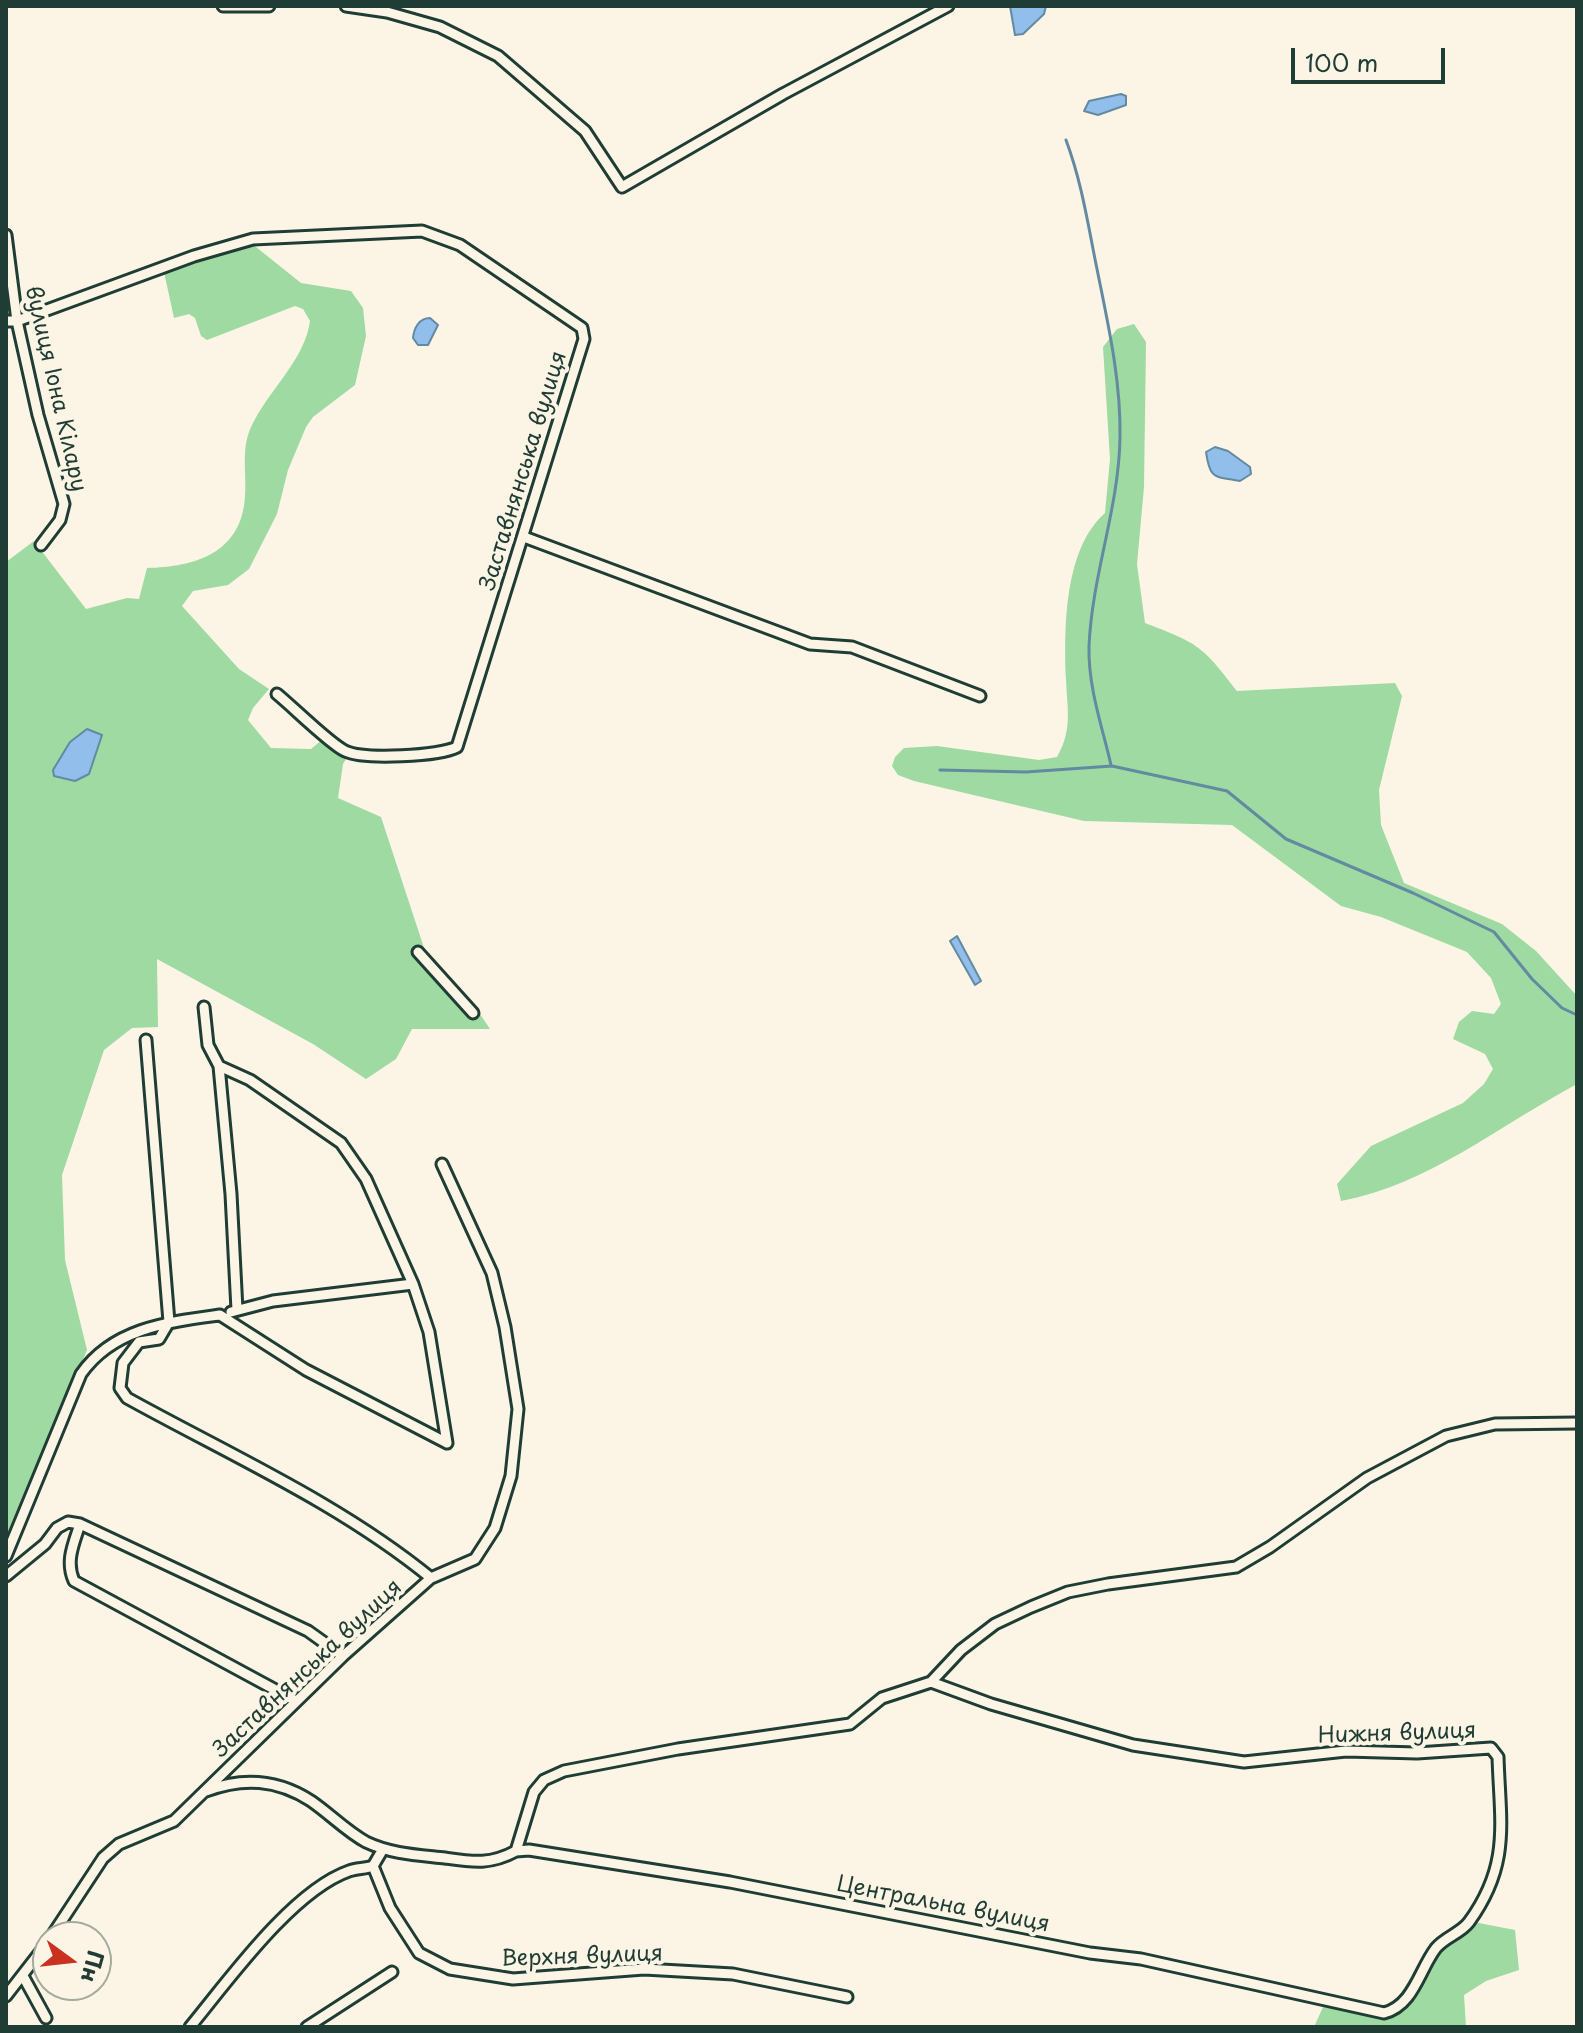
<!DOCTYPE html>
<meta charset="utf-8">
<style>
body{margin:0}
#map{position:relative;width:1583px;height:2033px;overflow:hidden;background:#fcf5e5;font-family:"Playpen Sans",sans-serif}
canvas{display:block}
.frame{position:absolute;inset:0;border:8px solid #1f3d34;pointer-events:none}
.north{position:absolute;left:32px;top:1921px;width:80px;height:80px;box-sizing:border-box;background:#fcf5e5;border:2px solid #a4ab9e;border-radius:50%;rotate:105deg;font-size:22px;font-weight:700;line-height:32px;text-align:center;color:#1f3d34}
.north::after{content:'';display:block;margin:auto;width:28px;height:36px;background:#c8321e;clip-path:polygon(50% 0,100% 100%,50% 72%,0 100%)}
.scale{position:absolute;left:1291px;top:48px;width:154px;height:36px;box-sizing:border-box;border:4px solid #1f3d34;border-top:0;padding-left:10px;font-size:24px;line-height:28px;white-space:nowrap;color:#1f3d34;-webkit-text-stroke:6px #fcf5e5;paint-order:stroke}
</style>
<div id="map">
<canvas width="1583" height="2033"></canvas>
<div class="frame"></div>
<div class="north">Пн</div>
<div class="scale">100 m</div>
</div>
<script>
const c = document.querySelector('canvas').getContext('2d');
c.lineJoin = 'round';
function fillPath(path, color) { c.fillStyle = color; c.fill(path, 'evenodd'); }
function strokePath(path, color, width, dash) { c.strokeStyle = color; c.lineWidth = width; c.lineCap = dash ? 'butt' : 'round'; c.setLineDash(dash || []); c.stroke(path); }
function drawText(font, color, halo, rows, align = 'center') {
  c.font = font + ' "Playpen Sans",sans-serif'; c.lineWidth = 8; c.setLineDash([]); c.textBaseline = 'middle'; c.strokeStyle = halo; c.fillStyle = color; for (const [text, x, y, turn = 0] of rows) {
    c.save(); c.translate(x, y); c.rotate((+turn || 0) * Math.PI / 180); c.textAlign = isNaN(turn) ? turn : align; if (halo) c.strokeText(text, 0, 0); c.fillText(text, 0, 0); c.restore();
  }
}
fillPath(new Path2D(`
 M 251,243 L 301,283 L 351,291 L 363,308 L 366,336 L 355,385 L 313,417 L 306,427 L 288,470 L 277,514 L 249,569 L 228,585 L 193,591 L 182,606 L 239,669 L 269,689 L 253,708 L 248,720 L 271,748 L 311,749 L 330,733 L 351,751 L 343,764 L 338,798 L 381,817 L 426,954 L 474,1005 L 490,1029 L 412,1029 L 396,1059 L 366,1079 L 313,1044 L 157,959 L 158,1027 L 132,1028 L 104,1050 L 62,1175 L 65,1260 L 87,1350 L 6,1545 L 6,562 L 34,541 L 86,609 L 127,598 L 139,599 L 147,568 C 195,567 242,553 245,496 C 247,471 240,447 253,423 C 270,389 305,359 310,321 L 303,309 L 295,306 L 207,340 L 201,336 L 195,318 L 189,314 L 174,318 L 164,272 Z
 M 1134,324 L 1146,342 L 1144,487 L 1137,564 L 1145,623 C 1200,644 1202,646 1237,691 L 1395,683 L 1402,696 L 1379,790 L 1381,825 L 1404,883 L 1502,924 L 1536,951 L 1577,996 L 1577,1084 C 1500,1125 1428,1185 1341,1201 L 1337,1184 L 1371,1146 L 1463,1103 L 1484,1084 L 1493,1069 L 1485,1054 L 1453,1039 L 1459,1022 L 1472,1011 L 1494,1014 L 1501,1004 L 1491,978 L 1467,952 L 1381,917 L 1341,906 L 1232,825 L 1084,821 L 914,781 L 898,775 L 892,766 L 895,757 L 904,748 L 937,746 L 1039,760 L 1057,757 C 1073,729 1067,709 1066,679 C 1064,628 1064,549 1105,513 L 1110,459 L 1103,347 L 1117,329 Z
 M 1463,1920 L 1515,1930 L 1519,1970 L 1486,1981 L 1464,1995 L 1466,2027 L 1314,2027 L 1323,2007 L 1376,2016 L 1396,2000 L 1433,1945 Z`), '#9edaa1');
const water = new Path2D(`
 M 1046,6 L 1044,14 L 1023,34 L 1015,35 L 1010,6 Z
 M 1121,94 L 1126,96 L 1126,105 L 1098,115 L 1084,111 L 1089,101 Z
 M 430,318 L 438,325 L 428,345 L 418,345 L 413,338 C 414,328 419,318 430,318 Z
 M 1215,447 L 1228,451 L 1250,467 L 1251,474 L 1240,481 C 1214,476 1210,480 1206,452 Z
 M 87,729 L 102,735 L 89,774 L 75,781 L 54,776 L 53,770 L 70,742 Z
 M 957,936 L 981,981 L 975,985 L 950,941 Z`);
fillPath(water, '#91beea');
strokePath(water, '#638aa1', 2);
strokePath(new Path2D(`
 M 1066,140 C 1082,183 1088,225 1097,269 C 1108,324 1121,380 1120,437 C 1119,508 1092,575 1089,646 C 1088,687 1102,726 1111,765
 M 940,770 L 1026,772 L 1112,766 L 1227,791 L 1286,839 L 1413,893 L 1494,932 L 1532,979 L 1562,1008 L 1577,1015`), '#638aa1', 3);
const minor = new Path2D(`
 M 223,6 L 269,6
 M 346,6 L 387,12 L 440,27 L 498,56 L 585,131 L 622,187 L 783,94 L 948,6
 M 6,235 L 17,321 L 38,415 L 64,504 L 60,520 L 41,545
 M 6,321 L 17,321 L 194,256 L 253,239 L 422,231 L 460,245 L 582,328 L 584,339 L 457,747 C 440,756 364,760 345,751 C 330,744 293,707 277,694
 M 524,537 L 810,644 L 852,647 L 980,696
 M 418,952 L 473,1013
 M 204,1007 L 208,1045 L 219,1066 L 250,1080 L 341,1143 L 366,1179 L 413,1284 L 429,1332 L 447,1443
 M 146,1040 L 169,1322 L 159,1339 L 139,1342 L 123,1363 L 120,1388 L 127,1398 C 230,1455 339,1503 431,1578
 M 219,1066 L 231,1194 L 237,1310
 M 231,1312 L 273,1301 L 413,1284
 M 80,1524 C 74,1543 65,1561 74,1581 L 296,1701
 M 6,1556 L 81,1374 C 113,1328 168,1322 220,1315 L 306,1370 L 447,1443
 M 6,1576 L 45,1544 L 57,1528 L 68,1522 L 80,1524 L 308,1631 L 343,1656
 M 206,1791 C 243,1777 277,1779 311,1801 C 330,1814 346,1831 366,1842 C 391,1854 418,1855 445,1858 C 473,1862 490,1865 516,1851 L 534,1792 L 544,1780 L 564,1771 L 678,1749 L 850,1724 L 882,1698 L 931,1682 L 961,1650 L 995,1624 L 1031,1607 L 1068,1592 L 1108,1584 L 1236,1567 L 1270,1547 L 1367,1478 L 1446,1436 L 1495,1424 L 1577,1423
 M 516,1851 L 529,1850 L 730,1882 L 1090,1953 L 1141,1959 L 1384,2013 C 1414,2005 1419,1970 1436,1948 C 1445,1937 1461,1933 1469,1922 C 1511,1864 1500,1823 1498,1757 L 1491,1748 L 1417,1753 L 1346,1751 L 1244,1762 L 1133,1745 L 991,1704 L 931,1682
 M 373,1866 L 390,1908 L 419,1953 L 450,1969 L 513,1979 L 644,1969 L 733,1974 L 847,1997
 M 51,1937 L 103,1858 L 119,1844 L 174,1821 L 343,1656 L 431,1578 L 475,1559 L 495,1528 L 511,1476 L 518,1409 L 505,1327 L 492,1273 L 442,1164
 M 23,1976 L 46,2018
 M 6,1996 L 48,1942
 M 190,2027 C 228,1981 292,1891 349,1871 C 357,1868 365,1869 373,1866 L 383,1849
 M 307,2027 L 392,1972`);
strokePath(minor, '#1f3d34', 15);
strokePath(minor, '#fcf5e5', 9);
drawText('22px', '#1f3d34', '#fcf5e5', [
 ["вулиця Іона Кілару",55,389,77],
 ["Заставнянська вулиця",524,471,-73],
 ["Заставнянська вулиця",308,1669,-43],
 ["Нижня вулиця",1397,1734,-2],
 ["Центральна вулиця",943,1905,11],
 ["Верхня вулиця",582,1957,-2]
]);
</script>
